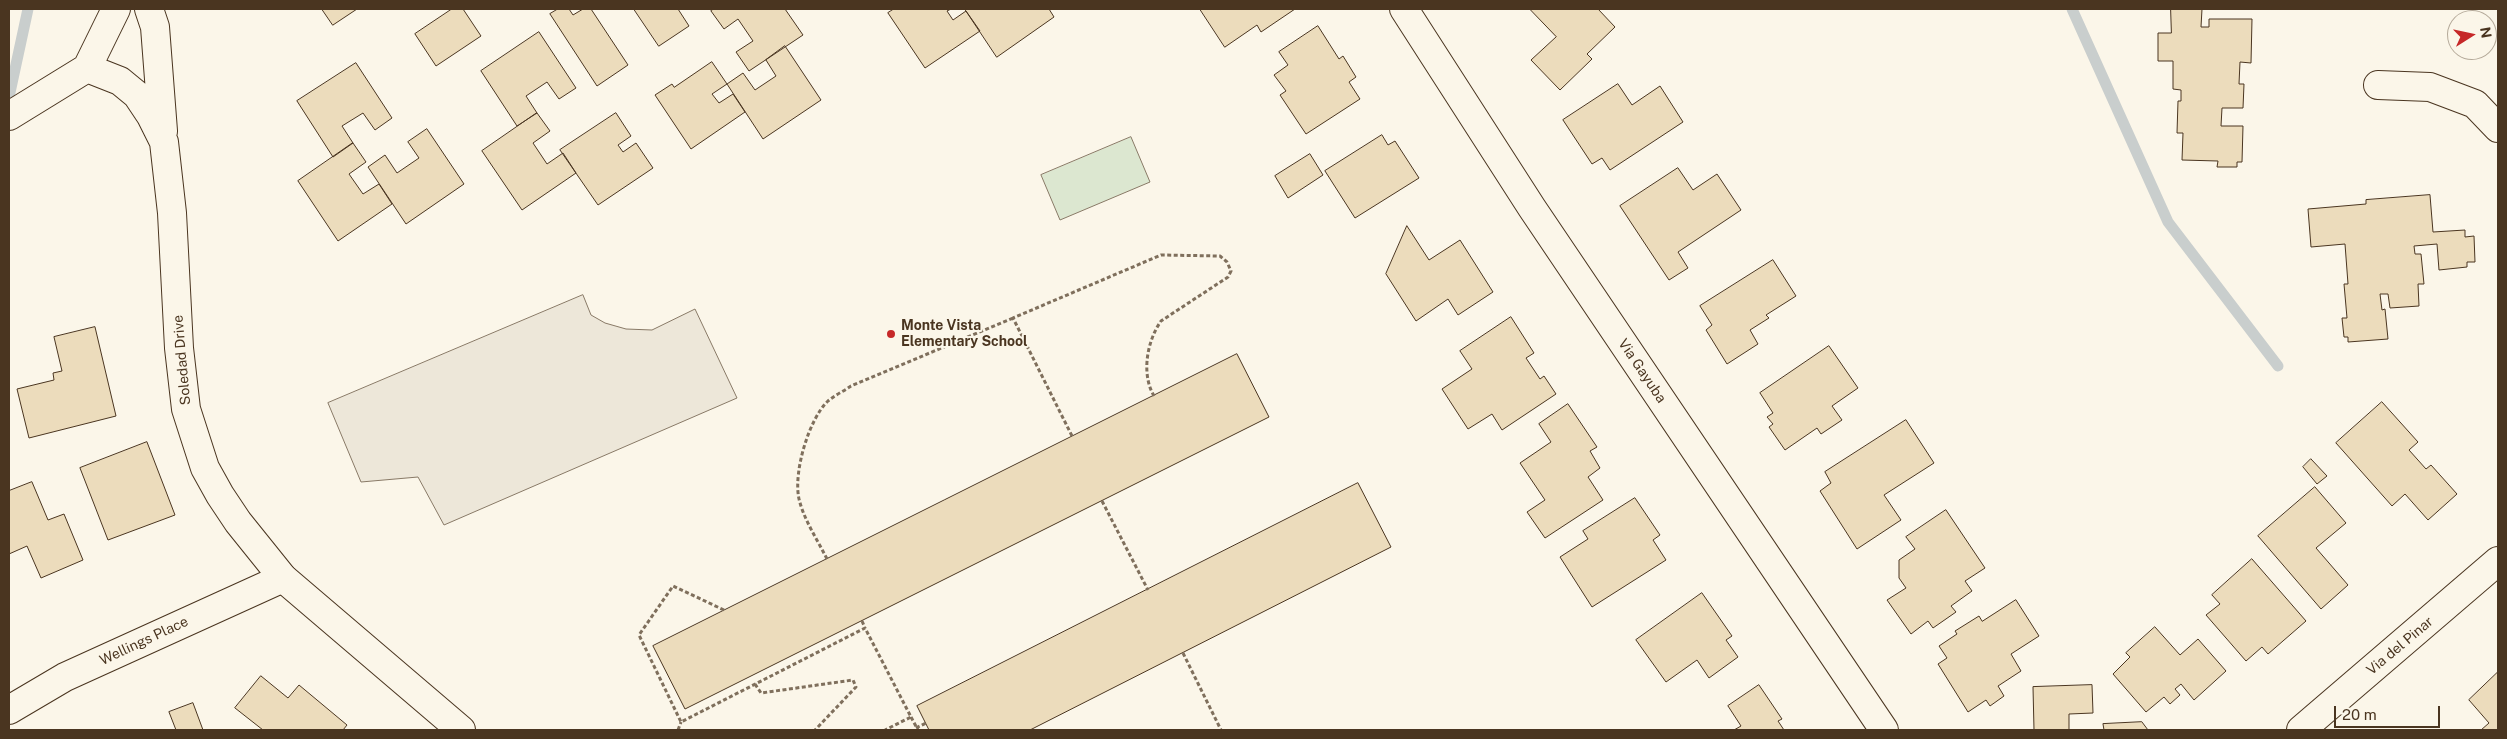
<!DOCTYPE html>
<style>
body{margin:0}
#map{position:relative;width:2507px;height:739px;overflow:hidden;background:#fbf6e9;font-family:"Public Sans",sans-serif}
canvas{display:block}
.frame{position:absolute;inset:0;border:10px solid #4a3520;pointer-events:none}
.north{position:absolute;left:2447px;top:10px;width:50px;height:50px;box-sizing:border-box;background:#fbf6e9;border:1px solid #b4a999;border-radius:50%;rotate:80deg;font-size:14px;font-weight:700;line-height:20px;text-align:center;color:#4a3520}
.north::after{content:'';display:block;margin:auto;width:18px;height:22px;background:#c62828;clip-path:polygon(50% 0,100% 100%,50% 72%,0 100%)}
.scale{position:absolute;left:2334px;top:706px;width:106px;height:22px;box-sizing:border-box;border:2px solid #4a3520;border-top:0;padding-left:6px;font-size:15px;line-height:18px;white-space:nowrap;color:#4a3520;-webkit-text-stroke:4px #fbf6e9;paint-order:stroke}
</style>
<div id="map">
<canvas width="2507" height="739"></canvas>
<div class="frame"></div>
<div class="north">N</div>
<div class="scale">20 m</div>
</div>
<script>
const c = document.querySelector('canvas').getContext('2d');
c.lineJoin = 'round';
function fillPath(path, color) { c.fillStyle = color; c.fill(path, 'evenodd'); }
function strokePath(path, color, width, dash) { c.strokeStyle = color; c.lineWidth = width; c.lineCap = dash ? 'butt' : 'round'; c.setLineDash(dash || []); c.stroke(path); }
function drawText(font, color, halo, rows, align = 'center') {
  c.font = font + ' "Public Sans",sans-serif'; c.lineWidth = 4; c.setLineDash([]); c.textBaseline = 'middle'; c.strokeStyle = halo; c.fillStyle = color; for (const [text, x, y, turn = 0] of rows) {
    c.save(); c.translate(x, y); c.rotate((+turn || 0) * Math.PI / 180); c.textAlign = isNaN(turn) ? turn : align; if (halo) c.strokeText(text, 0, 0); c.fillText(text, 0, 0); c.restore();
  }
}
const green = new Path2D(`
 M 1131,137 L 1150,182 L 1060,220 L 1041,175 Z`);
fillPath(green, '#dce7d0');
strokePath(green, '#887966', 1);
const parking = new Path2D(`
 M 583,295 L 591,315 L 605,323 L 626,329 L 652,330 L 695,309 L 737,398 L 444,525 L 418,477 L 361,482 L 328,403 Z`);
fillPath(parking, '#ede7d9');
strokePath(parking, '#887966', 1);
strokePath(new Path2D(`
 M 2072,9 L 2168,222 L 2278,366
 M 9,97 L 28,9`), '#c9cecd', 11);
const building = new Path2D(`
 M 322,9 L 357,9 L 333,25 Z
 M 452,9 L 463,9 L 481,36 L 436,66 L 415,34 Z
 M 558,9 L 569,9 L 573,15 L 583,9 L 591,9 L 628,65 L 597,86 L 550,14 Z
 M 634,9 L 678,9 L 689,26 L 659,46 Z
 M 714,9 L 785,9 L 803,35 L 749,71 L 736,52 L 753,41 L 738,19 L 724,29 L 711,11 Z
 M 894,9 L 951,9 L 947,11 L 953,20 L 966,11 L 980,31 L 925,68 L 888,13 Z
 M 965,9 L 1049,9 L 1054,17 L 997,57 Z
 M 1200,9 L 1295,9 L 1261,32 L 1257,25 L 1225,47 Z
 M 1530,9 L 1598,9 L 1615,27 L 1587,54 L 1592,59 L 1560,90 L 1531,60 L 1556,37 Z
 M 2171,9 L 2202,9 L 2201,27 L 2209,27 L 2209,19 L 2252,19 L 2251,63 L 2240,62 L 2239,84 L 2244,84 L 2243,108 L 2222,108 L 2221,126 L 2243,126 L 2242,162 L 2237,162 L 2237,167 L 2217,167 L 2218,161 L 2182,160 L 2183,133 L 2177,133 L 2178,101 L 2181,101 L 2181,90 L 2173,89 L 2173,61 L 2158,61 L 2158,33 L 2171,33 Z
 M 1318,26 L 1339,59 L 1343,56 L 1356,77 L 1349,82 L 1360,99 L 1306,134 L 1280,95 L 1286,91 L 1274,75 L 1288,65 L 1279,52 Z
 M 539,32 L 576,88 L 559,99 L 547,82 L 526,96 L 537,113 L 517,126 L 481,71 Z
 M 785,46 L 821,100 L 763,139 L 727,84 L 743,73 L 755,90 L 776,76 L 766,60 Z
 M 712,62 L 727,84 L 712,94 L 719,103 L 733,94 L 745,112 L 691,149 L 655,95 L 672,84 L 674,87 Z
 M 356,63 L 392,118 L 375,130 L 363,113 L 342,126 L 353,143 L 333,157 L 297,101 Z
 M 1618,84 L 1632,105 L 1660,86 L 1683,122 L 1610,170 L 1602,158 L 1592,164 L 1563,120 Z
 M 537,113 L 550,131 L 533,143 L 547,164 L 563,153 L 576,173 L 522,210 L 482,151 Z
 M 616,113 L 631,136 L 618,145 L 623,152 L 636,143 L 653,168 L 598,205 L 560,150 Z
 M 427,129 L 464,184 L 406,224 L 368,167 L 385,155 L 397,173 L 419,158 L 408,142 Z
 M 1382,135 L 1388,145 L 1395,141 L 1419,178 L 1355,218 L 1325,171 Z
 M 353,143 L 366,162 L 349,174 L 363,194 L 379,184 L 392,204 L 338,241 L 298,181 Z
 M 1310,154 L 1323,175 L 1288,198 L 1275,176 Z
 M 1678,168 L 1693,190 L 1717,174 L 1741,210 L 1678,252 L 1688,268 L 1669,280 L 1620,206 Z
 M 2430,195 L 2433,232 L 2465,230 L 2465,237 L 2474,236 L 2475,262 L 2467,262 L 2467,267 L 2439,270 L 2437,244 L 2414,246 L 2415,254 L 2421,254 L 2424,284 L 2418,284 L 2419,306 L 2390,308 L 2388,294 L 2380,294 L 2382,310 L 2385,309 L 2388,339 L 2348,342 L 2348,337 L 2344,337 L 2342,318 L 2347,318 L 2344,284 L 2348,284 L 2345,244 L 2311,247 L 2308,209 L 2366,204 L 2366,200 Z
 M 1407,226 L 1429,260 L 1460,240 L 1493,292 L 1458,315 L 1448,299 L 1416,321 L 1386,274 Z
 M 1773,260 L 1796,296 L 1766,315 L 1769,318 L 1750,330 L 1758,344 L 1727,364 L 1706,330 L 1712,325 L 1700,306 Z
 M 1511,317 L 1534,353 L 1526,358 L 1540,379 L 1544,376 L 1556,394 L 1502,430 L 1492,414 L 1468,429 L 1442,389 L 1472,369 L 1460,351 Z
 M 95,327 L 116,416 L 29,438 L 17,389 L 54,380 L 53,373 L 62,371 L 54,337 Z
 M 1829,346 L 1858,388 L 1832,406 L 1842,420 L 1821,434 L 1817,428 L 1785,450 L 1769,427 L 1773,424 L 1767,417 L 1773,413 L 1760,393 Z
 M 1237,354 L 1269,417 L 685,709 L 653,646 Z
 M 2382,402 L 2418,442 L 2409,450 L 2426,469 L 2431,465 L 2457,494 L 2428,520 L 2405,494 L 2392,506 L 2336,443 Z
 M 1568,404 L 1597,447 L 1590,451 L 1600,468 L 1588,477 L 1603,500 L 1545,538 L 1527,512 L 1545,500 L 1520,463 L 1551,442 L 1539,424 Z
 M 1906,420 L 1934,463 L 1884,495 L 1901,520 L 1857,549 L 1820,491 L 1831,483 L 1825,472 Z
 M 147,442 L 175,515 L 108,540 L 80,468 Z
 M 2311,459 L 2327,476 L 2317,484 L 2303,467 Z
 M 32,482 L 48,520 L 64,514 L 83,560 L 41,578 L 27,546 L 9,554 L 9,491 Z
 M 1358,483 L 1391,547 L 1030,730 L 929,730 L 917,706 Z
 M 2315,487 L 2346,523 L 2316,548 L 2348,585 L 2321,609 L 2258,536 Z
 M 1635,498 L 1660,535 L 1653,540 L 1666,560 L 1592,607 L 1560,557 L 1588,539 L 1583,531 Z
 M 1946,510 L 1985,568 L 1965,581 L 1972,591 L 1951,606 L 1956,612 L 1933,628 L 1928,621 L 1911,634 L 1887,600 L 1906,588 L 1899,578 L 1899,560 L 1915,549 L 1906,537 Z
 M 2252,559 L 2306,621 L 2268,654 L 2262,647 L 2246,661 L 2206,615 L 2220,604 L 2212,595 Z
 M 1702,593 L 1732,636 L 1726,640 L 1738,657 L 1709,678 L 1697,660 L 1666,682 L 1636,640 Z
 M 2016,600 L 2039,636 L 2011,654 L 2021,671 L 1998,686 L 2004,696 L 1990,706 L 1986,700 L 1968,712 L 1938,664 L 1947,658 L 1939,646 L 1957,634 L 1955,631 L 1979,616 L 1982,621 Z
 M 2155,627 L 2180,655 L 2198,639 L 2226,671 L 2194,700 L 2181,684 L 2175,689 L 2180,695 L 2170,704 L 2164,697 L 2146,712 L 2113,674 L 2130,657 L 2126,653 Z
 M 2498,672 L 2498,730 L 2481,730 L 2489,723 L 2469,700 Z
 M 261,676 L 288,698 L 299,685 L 347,725 L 343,730 L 263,730 L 235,708 Z
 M 1759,685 L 1782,719 L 1778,721 L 1784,730 L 1734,730 L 1741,726 L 1728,706 Z
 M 2092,685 L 2093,713 L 2069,714 L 2069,730 L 2034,730 L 2033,687 Z
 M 193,703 L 203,730 L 176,730 L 169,712 Z
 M 2142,722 L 2148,730 L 2104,730 L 2103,724 Z`);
fillPath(building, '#ecdcbc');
strokePath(building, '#4a3520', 1);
const minor = new Path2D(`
 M 1404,9 L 1532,208 L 1884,730
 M 2378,85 L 2430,87 L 2475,104 L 2498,128
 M 9,710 L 65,677 L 283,578
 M 2301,730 L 2498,561`);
const tertiary = new Path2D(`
 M 116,9 L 87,68 L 120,81 L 137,95 L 151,116 L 164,142 L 172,213 L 179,348 L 186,409 L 205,468 L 220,495 L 238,522 L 283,578 L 461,730
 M 149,9 L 155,27 L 163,131
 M 9,116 L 87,68`);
strokePath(minor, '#4a3520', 30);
strokePath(tertiary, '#4a3520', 30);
strokePath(new Path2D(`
 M 1072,436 L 1013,318 L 1161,255 L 1220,256 L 1227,262 L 1231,271 L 1228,277 L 1161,321 C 1147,341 1141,374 1154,396
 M 1102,501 L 1148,590
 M 827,559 C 817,539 804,520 799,499 C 793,472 809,419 828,401 C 835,395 844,391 851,386 L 1013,318
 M 724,610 L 673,586 L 639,635 L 681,722 L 865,628 L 911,717 L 885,730
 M 862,621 L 865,628
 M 1183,653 L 1221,730
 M 755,684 L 761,693 L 853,680 L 856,687 L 815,730
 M 911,717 L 918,730
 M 916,728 L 926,723
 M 678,730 L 681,722`), '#7f6f5c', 3, [4, 2.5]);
strokePath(minor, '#fbf6e9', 28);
strokePath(tertiary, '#fbf6e9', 28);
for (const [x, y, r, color] of [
 [891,334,5,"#c62828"]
]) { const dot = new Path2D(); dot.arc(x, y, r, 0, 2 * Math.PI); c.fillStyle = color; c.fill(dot); strokePath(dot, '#fbf6e9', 2); }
drawText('bold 14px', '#4a3520', '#fbf6e9', [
 ["Monte Vista",901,326],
 ["Elementary School",901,342]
], 'left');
drawText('14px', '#4a3520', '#fbf6e9', [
 ["Soledad Drive",182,360,-95],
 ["Via Gayuba",1642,371,56],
 ["Wellings Place",144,641,-25],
 ["Via del Pinar",2400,646,-40]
]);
</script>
